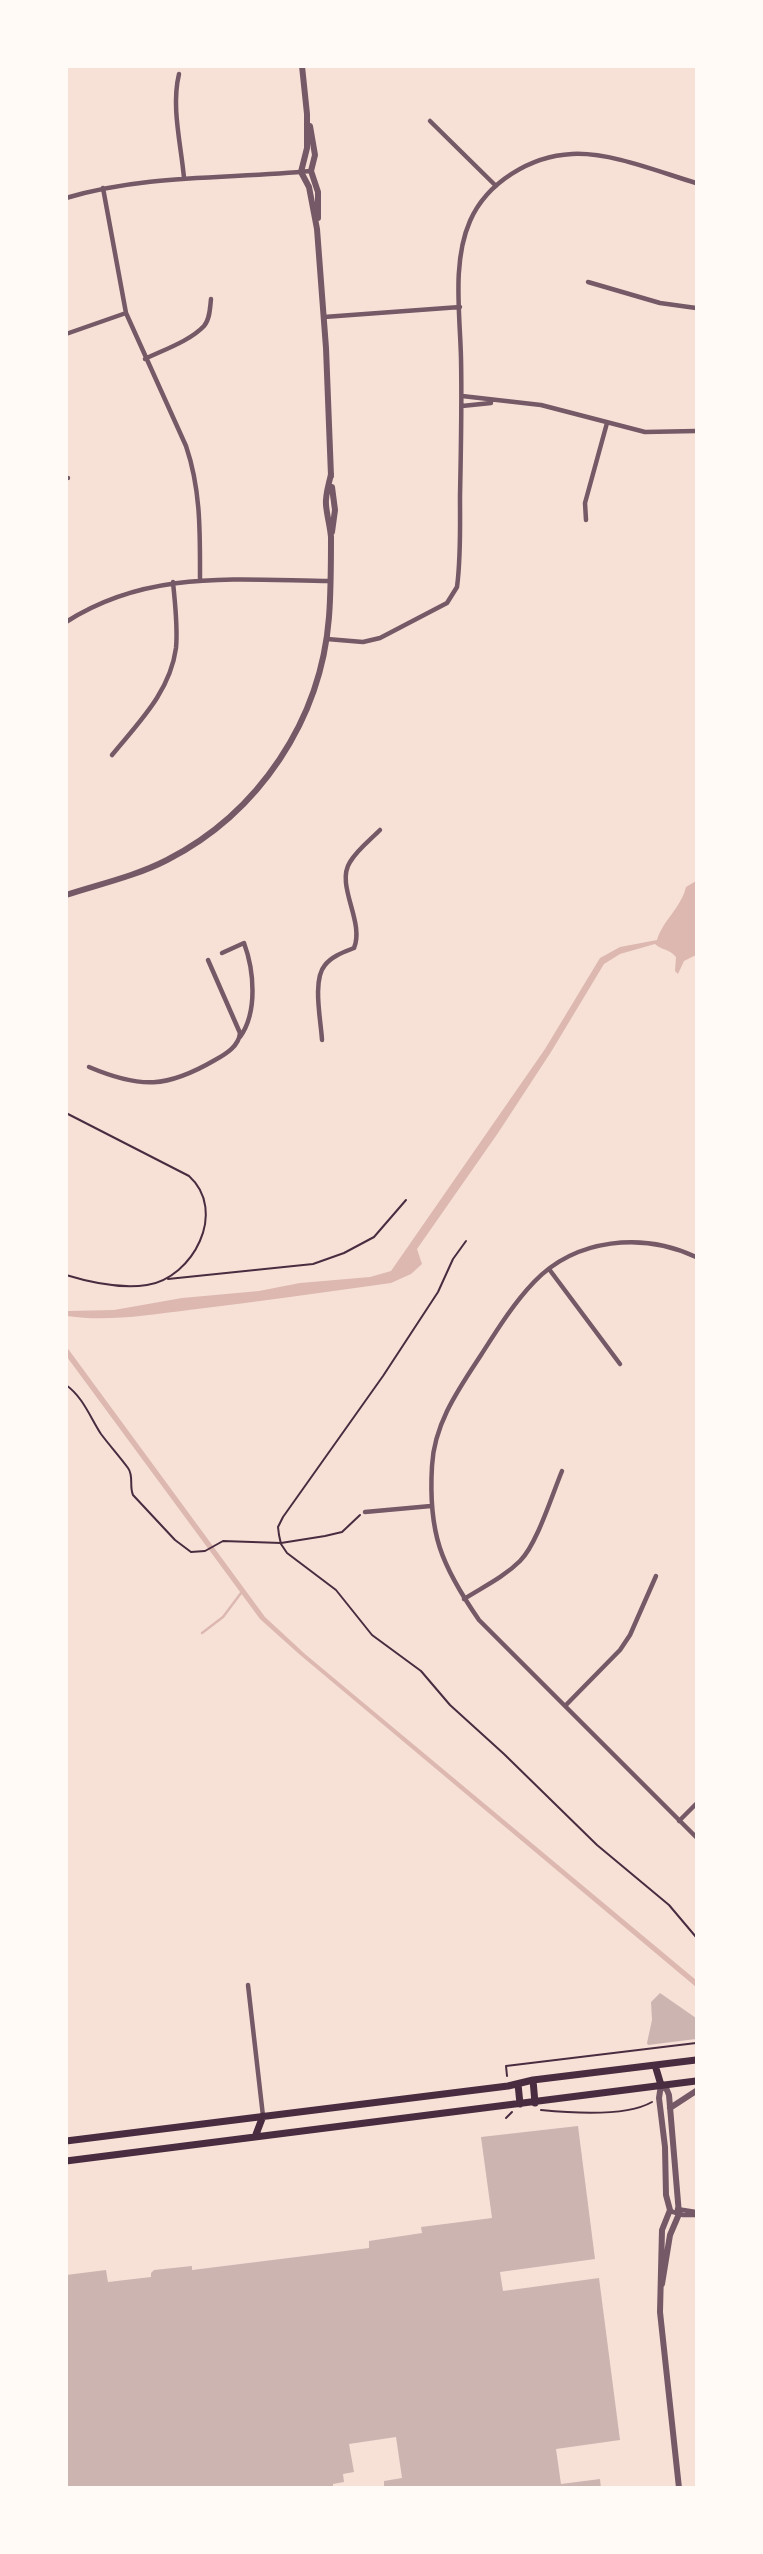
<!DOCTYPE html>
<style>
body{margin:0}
#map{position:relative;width:763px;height:2554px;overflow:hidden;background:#f7e1d7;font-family:"Noto Sans",sans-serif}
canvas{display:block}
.frame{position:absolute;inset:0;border:68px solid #fffaf5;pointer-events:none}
</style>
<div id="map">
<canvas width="763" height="2554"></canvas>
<div class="frame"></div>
</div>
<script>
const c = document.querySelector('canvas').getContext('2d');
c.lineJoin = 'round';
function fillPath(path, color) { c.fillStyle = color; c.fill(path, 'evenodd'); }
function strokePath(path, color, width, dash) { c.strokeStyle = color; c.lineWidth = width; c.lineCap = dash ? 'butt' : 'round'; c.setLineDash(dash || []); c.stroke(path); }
fillPath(new Path2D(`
 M 696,881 L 696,955 L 684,961 L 678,974 L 675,971 L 676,957 C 670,949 661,950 655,944 L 620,954 L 604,964 L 551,1052 L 498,1133 L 417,1249 L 422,1264 L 411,1274 L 391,1283 C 324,1292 256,1302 189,1310 C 148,1315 107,1322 67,1316 L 67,1311 L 114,1310 L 182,1298 L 259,1291 L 300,1283 L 370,1277 L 391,1271 L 545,1049 L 600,958 L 620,947 L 657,940 C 663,920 681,908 686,887 Z
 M 66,1346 L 265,1617 L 305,1654 L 696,1980 L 696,1987 L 299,1654 L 260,1619 L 67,1357 Z`), '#dcb8b0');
strokePath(new Path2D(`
 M 202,1633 L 223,1617 L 241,1593`), '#dcb8b0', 2.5);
fillPath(new Path2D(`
 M 660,1993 L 696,2018 L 696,2039 L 648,2045 L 647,2043 L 652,2020 L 651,2002 Z
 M 578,2126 L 595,2259 L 500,2272 L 503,2291 L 599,2278 L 620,2440 L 556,2449 L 561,2484 L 600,2479 L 601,2488 L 384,2488 L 384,2481 L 402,2478 L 396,2437 L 349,2444 L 354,2472 L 343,2474 L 344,2482 L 333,2484 L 333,2488 L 66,2488 L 66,2275 L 106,2270 L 108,2282 L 151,2277 L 151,2273 L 154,2270 L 192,2266 L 192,2270 L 369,2248 L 369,2241 L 422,2233 L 421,2227 L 492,2218 L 481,2137 Z`), '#ccb4b1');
strokePath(new Path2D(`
 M 66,1113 L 189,1176 C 228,1211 193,1278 147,1285 C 120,1289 92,1283 66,1275
 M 466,1241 L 453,1259 L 438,1292 L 383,1376 L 283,1517 L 278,1527 L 279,1535 L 281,1544 L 287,1553 L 336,1590 L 372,1635 L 421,1671 L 450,1705 L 504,1754 L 597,1845 L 669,1905 L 696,1937
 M 168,1279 L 313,1264 L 344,1253 L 374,1237 L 406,1200
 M 66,1385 C 83,1397 90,1417 101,1434 C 110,1446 120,1457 128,1468 C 134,1476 129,1486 133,1495 L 175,1540 L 191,1552 L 205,1551 L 223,1541 L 281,1543 L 325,1536 L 342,1532 L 360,1515
 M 507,2076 L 506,2066 L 696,2043
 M 541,2110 C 571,2113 626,2117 652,2102
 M 506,2118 L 512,2112`), '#4a2c40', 2);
strokePath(new Path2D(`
 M 179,74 C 171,107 181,144 184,178
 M 430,121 L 496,186
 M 103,188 L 126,313 L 186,446 C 201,490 200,533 200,579
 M 66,198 C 147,174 229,179 311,171
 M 588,282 L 660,303 L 696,308
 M 324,317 L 460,307
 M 66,334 L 126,313
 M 145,359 C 163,350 190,341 204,326 C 210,319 210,308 211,299
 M 462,396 L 541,405 L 645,432 L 696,431
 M 462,406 L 491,403
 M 66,478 L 68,478
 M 586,520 L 585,503 L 607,423
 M 66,622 C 148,569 237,580 330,581
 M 327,639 L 363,642 L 380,638 L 447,603 L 457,587 C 461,557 460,527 460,496 C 461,450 462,404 461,358 C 460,314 452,262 470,221 C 487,182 531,156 572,154 C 611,152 659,172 696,183
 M 112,755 C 139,722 170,692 176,648 C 178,626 175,604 173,582
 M 222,953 L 244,943 C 254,970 258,1012 240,1037
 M 322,1040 C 321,1021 312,980 325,965 C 332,956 344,952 354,948 C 365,922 335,885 350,862 C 357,850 370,840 380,830
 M 89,1067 C 141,1089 167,1088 215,1060 C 226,1054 239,1046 240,1033 L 208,960
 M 696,1257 C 643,1232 576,1238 534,1282 C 513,1304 497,1330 481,1355 C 458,1390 434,1424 432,1466 C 428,1533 441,1565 479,1620 L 696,1837
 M 549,1269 L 620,1364
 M 365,1512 L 431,1506
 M 464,1599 C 483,1587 504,1577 520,1561 C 537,1544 552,1495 562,1471
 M 565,1706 L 620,1650 L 630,1635 L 656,1576
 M 679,1821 L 696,1804
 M 248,1985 L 263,2116
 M 677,2209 L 696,2212
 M 670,2211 L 683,2215 L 696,2215`), '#755966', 4.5);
strokePath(new Path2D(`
 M 302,66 L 307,114 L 307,148 L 301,172 L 309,187 L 317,229 L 326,348 L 331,476
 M 310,126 L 315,155 L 311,171 L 318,192 L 318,218
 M 332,487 L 335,510 L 332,532
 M 66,895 C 100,884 136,876 167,860 C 259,813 321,720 329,617 C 331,591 331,563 331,537 C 330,526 327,516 326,505 C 325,495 329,484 331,474
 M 661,2085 L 659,2098 L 665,2147 L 666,2195 L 670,2210 L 662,2230 L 660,2312 L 679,2488
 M 661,2085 L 667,2090 L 669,2095 L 679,2214 L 670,2235 L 662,2284
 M 670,2108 L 696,2091`), '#755966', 6);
strokePath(new Path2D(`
 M 655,2065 L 661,2085
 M 533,2080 L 535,2103
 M 518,2084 L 520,2104
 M 255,2137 L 263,2116
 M 66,2141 L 508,2086 L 533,2080 L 696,2060
 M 66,2161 L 696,2081`), '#4a2c40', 7);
</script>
